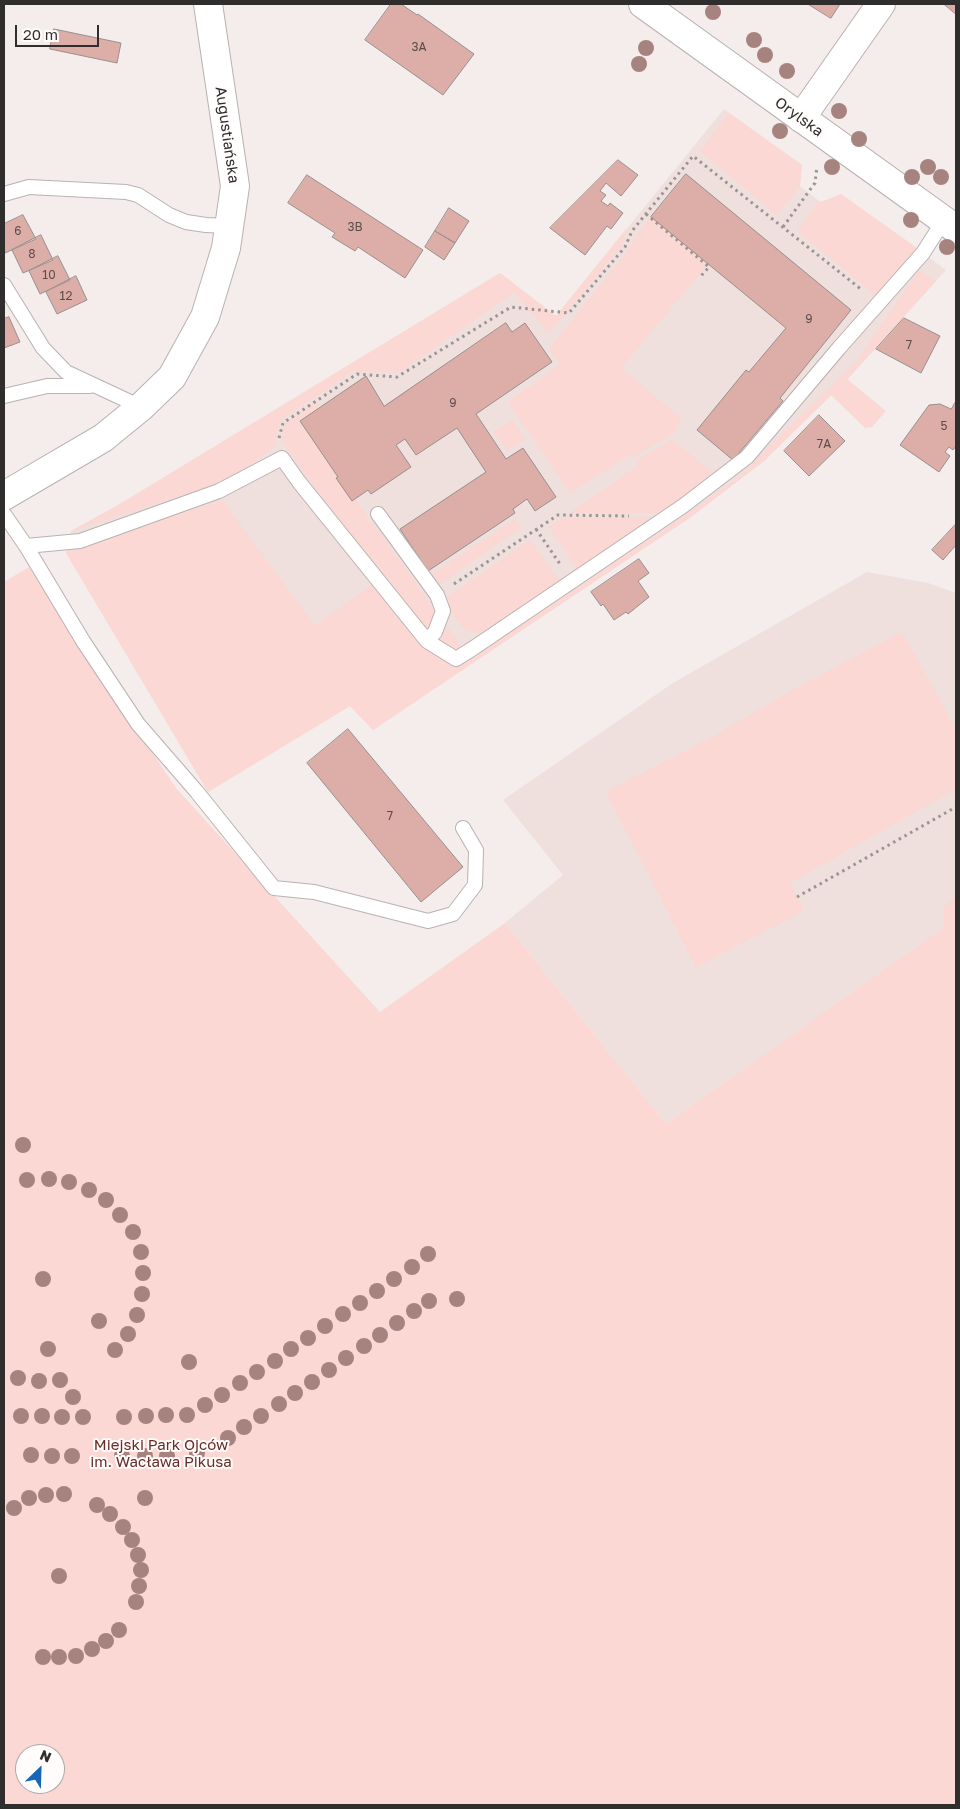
<!DOCTYPE html>
<meta charset="utf-8">
<style>
body{margin:0}
#map{position:relative;width:960px;height:1809px;overflow:hidden;background:#f4edec;font-family:"Golos Text",sans-serif}
canvas{display:block}
.frame{position:absolute;inset:0;border:5px solid #302d2d;pointer-events:none}
.north{position:absolute;left:15px;top:1744px;width:50px;height:50px;box-sizing:border-box;background:#fffcfb;border:1px solid #aca9a9;border-radius:50%;rotate:24deg;font-size:14px;font-weight:700;line-height:20px;text-align:center;color:#302d2d}
.north::after{content:'';display:block;margin:auto;width:18px;height:22px;background:#1767b6;clip-path:polygon(50% 0,100% 100%,50% 72%,0 100%)}
.scale{position:absolute;left:15px;top:25px;width:84px;height:22px;box-sizing:border-box;border:2px solid #302d2d;border-top:0;padding-left:6px;font-size:15px;line-height:18px;white-space:nowrap;color:#302d2d;-webkit-text-stroke:4px #fffcfb;paint-order:stroke}
</style>
<div id="map">
<canvas width="960" height="1809"></canvas>
<div class="frame"></div>
<div class="north">N</div>
<div class="scale">20 m</div>
</div>
<script>
const c = document.querySelector('canvas').getContext('2d');
c.lineJoin = 'round';
function fillPath(path, color) { c.fillStyle = color; c.fill(path, 'evenodd'); }
function strokePath(path, color, width, dash) { c.strokeStyle = color; c.lineWidth = width; c.lineCap = dash ? 'butt' : 'round'; c.setLineDash(dash || []); c.stroke(path); }
function drawText(font, color, halo, rows, align = 'center') {
  c.font = font + ' "Golos Text",sans-serif'; c.lineWidth = 4; c.setLineDash([]); c.textBaseline = 'middle'; c.strokeStyle = halo; c.fillStyle = color; for (const [text, x, y, turn = 0] of rows) {
    c.save(); c.translate(x, y); c.rotate((+turn || 0) * Math.PI / 180); c.textAlign = isNaN(turn) ? turn : align; if (halo) c.strokeText(text, 0, 0); c.fillText(text, 0, 0); c.restore();
  }
}
fillPath(new Path2D(`
 M 724,109 L 802,165 L 800,186 L 819,201 L 821,202 L 841,194 L 946,270 L 848,379 L 764,461 L 691,517 L 373,730 L 350,706 L 208,792 L 66,553 L 71,531 L 120,504 L 500,273 L 556,316 Z
 M 867,572 L 928,583 L 956,593 L 956,943 L 944,929 L 666,1124 L 505,923 L 563,875 L 503,800 L 673,683 Z`), '#efdfdd');
fillPath(new Path2D(`
 M 729,113 L 802,165 L 800,186 L 777,215 L 700,151 Z
 M 841,194 L 917,248 L 880,299 L 798,231 L 819,201 L 821,202 Z
 M 651,217 L 708,264 L 621,368 L 681,418 L 674,433 L 633,457 L 631,454 L 570,493 L 508,402 L 560,365 L 549,349 L 631,247 L 633,241 Z
 M 626,229 L 624,243 L 549,333 L 514,292 L 400,372 L 354,371 L 280,421 L 275,446 L 223,485 L 217,484 L 71,531 L 120,504 L 500,273 L 556,316 Z
 M 919,270 L 936,281 L 847,379 L 886,411 L 872,427 L 865,428 L 831,395 L 764,461 L 691,517 L 373,730 L 350,706 L 208,792 L 66,553 L 67,550 L 222,500 L 315,626 L 380,579 L 281,441 L 284,425 L 316,402 L 320,408 L 300,421 L 338,477 L 336,478 L 355,499 L 469,657 L 659,533 L 735,480 L 857,361 Z
 M 512,420 L 525,440 L 507,450 L 494,432 Z
 M 672,440 L 711,471 L 713,477 L 664,513 L 570,513 L 639,465 L 636,460 Z
 M 563,517 L 657,517 L 578,570 L 549,527 Z
 M 515,519 L 521,527 L 435,588 L 428,577 Z
 M 530,540 L 560,582 L 486,630 L 478,633 L 465,630 L 443,600 Z
 M 29,567 L 176,788 L 380,1012 L 505,923 L 666,1124 L 944,928 L 944,907 L 956,897 L 956,1805 L 4,1805 L 4,582 ZM 25,1754 L 55,1754 L 55,1784 L 25,1784 Z
 M 902,632 L 956,729 L 956,789 L 790,883 L 804,911 L 696,967 L 606,792 L 714,736 L 796,688 Z`), '#fbd8d3');
const building = new Path2D(`
 M 391,4 L 401,4 L 417,15 L 418,14 L 474,54 L 443,95 L 365,40 Z
 M 808,4 L 840,4 L 831,18 Z
 M 944,4 L 956,4 L 956,14 Z
 M 54,29 L 121,43 L 117,63 L 50,49 Z
 M 618,160 L 638,175 L 621,196 L 606,183 L 600,191 L 606,195 L 601,201 L 608,206 L 610,203 L 623,213 L 611,229 L 607,226 L 585,255 L 550,228 Z
 M 686,174 L 851,310 L 780,398 L 783,401 L 733,460 L 697,430 L 746,370 L 749,372 L 786,328 L 651,217 Z
 M 307,175 L 423,250 L 405,278 L 358,247 L 355,251 L 332,237 L 335,233 L 288,203 Z
 M 449,208 L 469,221 L 455,243 L 435,231 Z
 M 23,215 L 36,239 L 5,253 L 4,249 L 4,224 Z
 M 435,231 L 455,243 L 444,260 L 425,247 Z
 M 41,235 L 53,260 L 23,273 L 12,250 Z
 M 58,256 L 70,280 L 40,294 L 29,271 Z
 M 76,276 L 87,300 L 57,314 L 46,292 Z
 M 9,317 L 20,342 L 4,348 L 4,319 Z
 M 904,318 L 940,336 L 921,373 L 876,349 Z
 M 506,323 L 512,332 L 525,323 L 552,362 L 476,414 L 506,459 L 523,448 L 556,497 L 535,511 L 527,499 L 513,509 L 515,513 L 428,571 L 400,529 L 486,472 L 457,428 L 416,455 L 405,439 L 396,445 L 411,467 L 371,494 L 368,490 L 352,501 L 336,478 L 338,477 L 300,421 L 366,376 L 384,406 Z
 M 955,403 L 956,404 L 956,446 L 953,450 L 949,447 L 945,452 L 950,456 L 939,472 L 900,445 L 929,405 L 940,404 L 951,409 Z
 M 819,415 L 845,441 L 809,476 L 784,451 Z
 M 956,524 L 956,545 L 943,560 L 932,550 Z
 M 639,559 L 649,573 L 638,581 L 649,597 L 628,614 L 626,612 L 614,620 L 603,604 L 601,606 L 591,592 Z
 M 348,729 L 463,867 L 421,902 L 307,763 Z`);
fillPath(building, '#ddada7');
strokePath(building, '#97908f', 1);
const service = new Path2D(`
 M 4,194 L 29,187 L 126,192 L 138,195 L 169,215 L 186,222 L 206,225 L 229,226
 M 4,285 L 43,348 L 66,372 L 141,407
 M 4,396 L 47,386 L 90,386
 M 4,514 L 26,546 L 83,641 L 138,724 L 197,792 L 274,888 L 314,892 L 428,921 L 453,914 L 475,885 L 476,850 L 463,828
 M 378,514 L 437,595 L 443,611 L 435,632 L 427,641
 M 26,546 L 80,541 L 219,491 L 282,458 L 299,482 L 427,641 L 456,659 L 472,649 L 683,506 L 747,457 L 839,348 L 923,253 L 944,220`);
const minor = new Path2D(`
 M 801,118 L 881,4
 M 4,496 L 103,438 L 141,407 L 172,377 L 205,317 L 226,248 L 235,186 L 208,4`);
const tertiary = new Path2D(`
 M 643,4 L 956,229`);
strokePath(service, '#b9b2b1', 16);
strokePath(minor, '#b9b2b1', 30);
strokePath(tertiary, '#b9b2b1', 30);
strokePath(new Path2D(`
 M 646,214 L 709,267 L 701,276
 M 783,227 L 815,183 L 817,166
 M 279,438 L 283,423 L 357,374 L 397,377 L 511,307 L 569,313 L 625,247 L 632,231 L 693,156 L 862,290
 M 536,529 L 560,564
 M 454,584 L 558,515 L 629,516
 M 797,897 L 956,807`), '#9a9494', 3, [2.5, 4]);
strokePath(service, '#fff', 14);
strokePath(minor, '#fff', 28);
strokePath(tertiary, '#fff', 28);
c.fillStyle = '#a78380';
for (const [x, y] of [
 [713,12],
 [754,40],
 [646,48],
 [765,55],
 [639,64],
 [787,71],
 [839,111],
 [780,131],
 [859,139],
 [832,167],
 [928,167],
 [912,177],
 [941,177],
 [911,220],
 [947,247],
 [23,1145],
 [49,1179],
 [27,1180],
 [69,1182],
 [89,1190],
 [106,1200],
 [120,1215],
 [133,1232],
 [141,1252],
 [428,1254],
 [412,1267],
 [143,1273],
 [43,1279],
 [394,1279],
 [377,1291],
 [142,1294],
 [457,1299],
 [429,1301],
 [360,1303],
 [414,1311],
 [343,1314],
 [137,1315],
 [99,1321],
 [397,1323],
 [325,1326],
 [128,1334],
 [380,1335],
 [308,1338],
 [364,1346],
 [48,1349],
 [291,1349],
 [115,1350],
 [346,1358],
 [275,1361],
 [189,1362],
 [329,1370],
 [257,1372],
 [18,1378],
 [60,1380],
 [39,1381],
 [312,1382],
 [240,1383],
 [295,1393],
 [222,1395],
 [73,1397],
 [279,1404],
 [205,1405],
 [166,1415],
 [187,1415],
 [21,1416],
 [42,1416],
 [146,1416],
 [261,1416],
 [62,1417],
 [83,1417],
 [124,1417],
 [244,1427],
 [228,1438],
 [197,1453],
 [31,1455],
 [52,1456],
 [72,1456],
 [122,1456],
 [145,1456],
 [167,1456],
 [64,1494],
 [46,1495],
 [29,1498],
 [145,1498],
 [97,1505],
 [14,1508],
 [110,1514],
 [123,1527],
 [132,1540],
 [138,1555],
 [141,1570],
 [59,1576],
 [139,1586],
 [136,1602],
 [119,1630],
 [106,1641],
 [92,1649],
 [76,1656],
 [43,1657],
 [59,1657]
]) { c.beginPath(); c.arc(x, y, 8, 0, 2 * Math.PI); c.fill(); }
drawText('12px', '#5b4d4c', null, [
 ["3A",419,47],
 ["3B",355,227],
 ["6",18,231],
 ["8",32,254],
 ["10",49,275],
 ["12",66,296],
 ["9",809,319],
 ["7",909,345],
 ["9",453,403],
 ["5",944,426],
 ["7A",824,444],
 ["7",390,816]
]);
drawText('15px', '#302d2d', '#fffcfb', [
 ["Orylska",799,117,36],
 ["Augustiańska",227,135,82]
]);
drawText('15px', '#682c27', '#fffcfb', [
 ["Miejski Park Ojców",161,1445],
 ["im. Wacława Pikusa",161,1462]
]);
</script>
